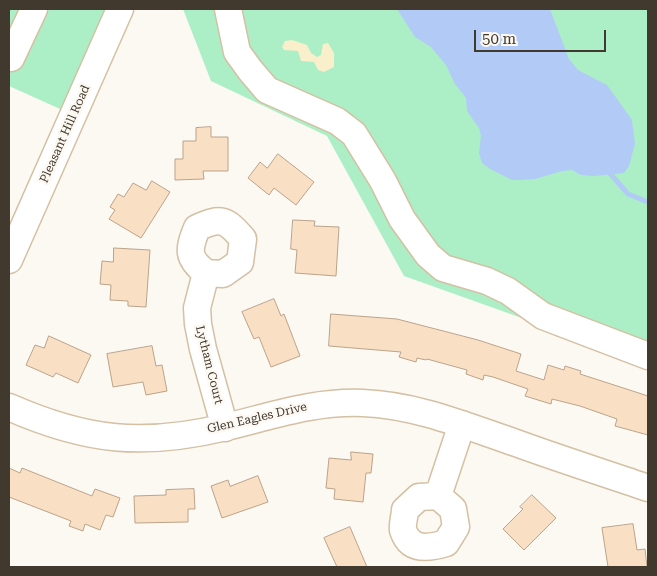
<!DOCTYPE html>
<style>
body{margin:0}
#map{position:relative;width:657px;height:576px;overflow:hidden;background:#fcf8f2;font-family:"Roboto Serif",serif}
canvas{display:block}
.frame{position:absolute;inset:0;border:10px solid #41392d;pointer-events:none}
.scale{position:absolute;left:474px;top:30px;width:132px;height:22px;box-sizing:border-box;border:2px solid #41392d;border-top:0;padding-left:6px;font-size:15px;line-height:18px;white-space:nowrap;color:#41392d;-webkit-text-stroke:4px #fcf8f2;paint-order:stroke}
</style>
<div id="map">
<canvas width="657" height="576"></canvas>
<div class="frame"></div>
<div class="scale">50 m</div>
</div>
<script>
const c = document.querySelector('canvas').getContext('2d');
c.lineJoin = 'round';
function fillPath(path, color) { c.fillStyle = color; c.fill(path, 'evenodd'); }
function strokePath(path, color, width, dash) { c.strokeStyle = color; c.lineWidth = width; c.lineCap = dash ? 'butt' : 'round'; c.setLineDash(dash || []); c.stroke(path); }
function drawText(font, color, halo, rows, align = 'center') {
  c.font = font + ' "Roboto Serif",serif'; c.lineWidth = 5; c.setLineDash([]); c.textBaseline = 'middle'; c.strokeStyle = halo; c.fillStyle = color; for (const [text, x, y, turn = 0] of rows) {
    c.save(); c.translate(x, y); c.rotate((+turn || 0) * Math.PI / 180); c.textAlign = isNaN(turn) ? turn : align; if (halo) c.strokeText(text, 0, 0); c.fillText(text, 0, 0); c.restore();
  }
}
fillPath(new Path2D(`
 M 9,9 L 115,9 L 69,113 L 9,86 Z
 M 183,9 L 648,9 L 648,363 L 404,276 L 327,136 L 211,81 Z`), '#acefc6');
fillPath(new Path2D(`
 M 292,40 L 307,45 L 311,53 L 317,57 L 321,55 L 323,44 L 328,43 L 334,53 L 334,67 L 324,72 L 318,70 L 314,62 L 301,61 L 298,51 L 284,50 L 282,47 L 285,41 Z`), '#f9efca');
fillPath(new Path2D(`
 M 397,9 L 550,9 L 569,59 L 578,70 L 607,85 L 632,120 L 635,144 L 629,166 L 624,173 L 594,176 L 581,175 L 572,170 L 562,171 L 535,179 L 520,180 L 512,180 L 490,169 L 482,163 L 479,153 L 481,136 L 479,128 L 467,111 L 466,98 L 455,84 L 446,65 L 431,47 L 415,37 Z`), '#b2caf6');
strokePath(new Path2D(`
 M 607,170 L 628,194 L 648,202`), '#b2caf6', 5);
const building = new Path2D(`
 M 211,127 L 211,137 L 228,137 L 228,171 L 203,171 L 204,179 L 175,180 L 175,159 L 183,159 L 183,141 L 196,141 L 196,128 Z
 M 278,154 L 314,182 L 296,205 L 274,188 L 269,195 L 248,178 L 260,162 L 267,168 Z
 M 152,181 L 170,192 L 141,238 L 109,219 L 115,210 L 110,207 L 118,194 L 124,197 L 133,183 L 146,190 Z
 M 293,220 L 315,221 L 314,226 L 339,227 L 336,276 L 295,273 L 297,250 L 291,249 Z
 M 114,248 L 150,250 L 146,307 L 128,306 L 128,301 L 110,300 L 111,285 L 100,284 L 102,261 L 113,262 Z
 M 274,299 L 281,316 L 284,314 L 300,356 L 271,367 L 259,337 L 254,339 L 242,312 Z
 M 331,314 L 397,319 L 478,340 L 521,354 L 516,371 L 544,380 L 548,365 L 564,370 L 565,366 L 581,371 L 580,374 L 648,396 L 648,435 L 615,426 L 617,419 L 580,406 L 552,399 L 551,404 L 525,396 L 528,389 L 493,377 L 484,375 L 483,380 L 466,374 L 467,370 L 427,359 L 426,360 L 417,358 L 416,362 L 399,357 L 401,352 L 329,346 Z
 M 49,336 L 91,355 L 78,383 L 56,373 L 53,377 L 26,365 L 35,345 L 44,348 Z
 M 152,346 L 156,366 L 162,365 L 167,391 L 146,395 L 143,382 L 113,387 L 107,354 Z
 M 351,452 L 373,454 L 371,473 L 366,473 L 363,502 L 334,499 L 335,489 L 326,488 L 329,458 L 351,460 Z
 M 9,468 L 20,473 L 22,468 L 92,496 L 95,489 L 120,498 L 113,517 L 106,515 L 100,530 L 85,524 L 83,531 L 69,526 L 71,521 L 9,497 Z
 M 258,476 L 268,502 L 222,518 L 211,486 L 228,480 L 230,486 Z
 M 194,489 L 195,509 L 188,509 L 188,522 L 135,523 L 134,496 L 166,495 L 166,490 Z
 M 532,495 L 556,518 L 524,550 L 503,529 L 523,509 L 520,507 Z
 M 633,524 L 637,550 L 645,549 L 647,567 L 608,567 L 602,528 Z
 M 350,527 L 367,567 L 337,567 L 324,538 Z`);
fillPath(building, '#f9dfc4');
strokePath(building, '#bba38a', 1);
const minor = new Path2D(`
 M 228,9 L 237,52 L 250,70 L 267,90 L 337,121 L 354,134 L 383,181 L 402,219 L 428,255 L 443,268 L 487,281 L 508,291 L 543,316 L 648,356
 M 9,57 L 11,58 L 34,9
 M 9,260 L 120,9
 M 206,273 C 187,258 188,250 197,228 C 221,217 226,219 243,239 L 240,262 L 223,274 L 206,273 L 197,308 L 198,324 L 203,349 L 225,428
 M 9,407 C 86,441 143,447 226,427 C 272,416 314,401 363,403 C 416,405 466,426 516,443 C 560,459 604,473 648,488
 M 438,496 L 453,509 L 456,527 L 446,543 C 430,548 410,552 403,530 C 402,524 405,515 405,510 L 419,497 L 438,496 L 462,424`);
strokePath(minor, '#d4c0a3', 29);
strokePath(minor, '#fff', 26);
drawText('12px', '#41392d', '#fcf8f2', [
 ["Pleasant Hill Road",65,134,-66],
 ["Lytham Court",209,365,76],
 ["Glen Eagles Drive",257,418,-13]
]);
</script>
